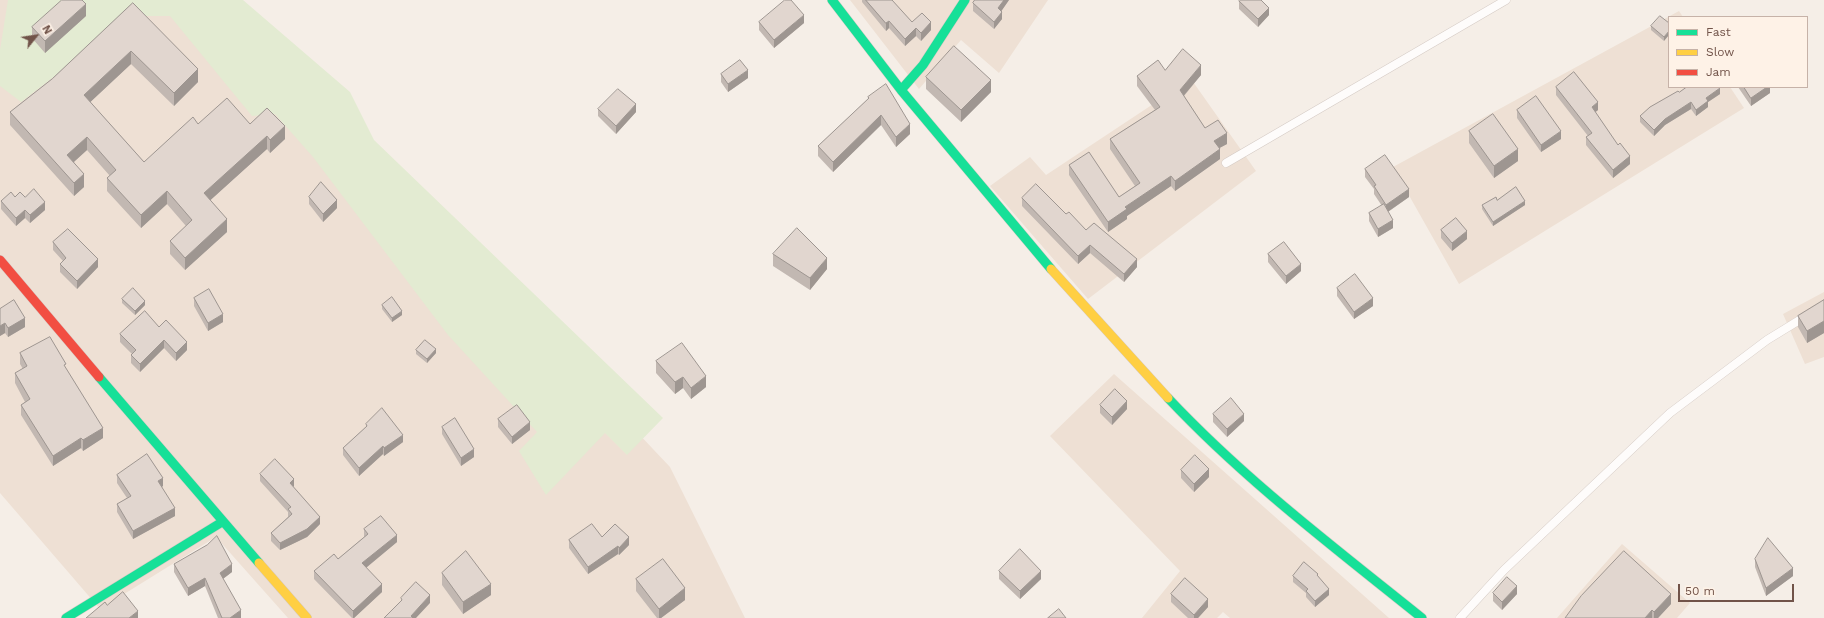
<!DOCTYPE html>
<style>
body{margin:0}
#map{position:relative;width:1824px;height:618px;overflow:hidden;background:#f5eee7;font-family:"Work Sans",sans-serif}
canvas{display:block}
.legend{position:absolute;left:1668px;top:16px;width:140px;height:72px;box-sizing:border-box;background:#fef2e7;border:1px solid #c6b2a8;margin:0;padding:5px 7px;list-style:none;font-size:12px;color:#715349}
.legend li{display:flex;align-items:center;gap:8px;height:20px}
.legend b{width:20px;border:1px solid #c6b2a8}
.north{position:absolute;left:16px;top:16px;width:40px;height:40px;-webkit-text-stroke:3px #fef2e7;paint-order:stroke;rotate:60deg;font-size:11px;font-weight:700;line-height:16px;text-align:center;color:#715349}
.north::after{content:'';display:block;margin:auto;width:14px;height:18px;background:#715349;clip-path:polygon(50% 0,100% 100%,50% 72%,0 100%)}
.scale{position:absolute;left:1678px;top:584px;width:116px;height:18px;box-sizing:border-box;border:2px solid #715349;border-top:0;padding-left:5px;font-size:12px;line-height:14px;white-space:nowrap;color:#715349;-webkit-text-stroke:3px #fef2e7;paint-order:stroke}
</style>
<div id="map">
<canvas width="1824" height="618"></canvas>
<ul class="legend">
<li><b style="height:5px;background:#16e098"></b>Fast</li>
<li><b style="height:5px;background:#ffcf43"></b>Slow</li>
<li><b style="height:5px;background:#f24e42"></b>Jam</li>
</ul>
<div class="north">N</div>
<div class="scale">50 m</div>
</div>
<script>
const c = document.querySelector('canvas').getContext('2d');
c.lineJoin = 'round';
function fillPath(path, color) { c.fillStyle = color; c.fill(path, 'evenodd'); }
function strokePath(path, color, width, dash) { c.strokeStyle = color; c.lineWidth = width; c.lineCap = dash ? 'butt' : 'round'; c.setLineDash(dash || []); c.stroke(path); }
fillPath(new Path2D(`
 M 0,0 L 229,0 L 670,467 L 745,618 L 288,618 L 216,537 L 100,609 L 0,493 Z
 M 850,0 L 1048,0 L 999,73 L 961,40 L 919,89 Z
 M 1679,11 L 1683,17 L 1669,17 L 1669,87 L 1730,87 L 1744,108 L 1459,284 L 1393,167 Z
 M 1191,79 L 1256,171 L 1088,299 L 990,186 L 1030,157 L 1046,175 Z
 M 1824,292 L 1824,357 L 1805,364 L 1783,314 Z
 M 1114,374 L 1389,618 L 1230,618 L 1223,612 L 1217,618 L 1142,618 L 1180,571 L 1050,436 Z
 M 1622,544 L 1690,603 L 1677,618 L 1557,618 Z`), '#eee0d4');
fillPath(new Path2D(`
 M 8,0 L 243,0 L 350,92 L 374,140 L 663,418 L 627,455 L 605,433 L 546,495 L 519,451 L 537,432 L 448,335 L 313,157 L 275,114 L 252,116 L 170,16 L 133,16 L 21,102 L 0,86 L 0,50 Z`), '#e3ebd2');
const lane = new Path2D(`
 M 1226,163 L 1506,0
 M 1460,618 L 1504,570 L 1670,413 L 1767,340 L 1824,305`);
const fast = new Path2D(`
 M 832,0 L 901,90 L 1051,269
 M 901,90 L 923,65 L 965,0
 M 99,377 L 259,563
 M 1168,398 C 1245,480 1335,548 1422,618
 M 66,618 L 222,522`);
const slow = new Path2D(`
 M 1051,269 L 1168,398
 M 259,563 L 307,618`);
const jam = new Path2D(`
 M 0,260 L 99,377`);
strokePath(lane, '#d4cac4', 9);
strokePath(fast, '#d4c9c4', 10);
strokePath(slow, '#d4c9c4', 10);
strokePath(jam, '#d4c9c4', 10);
strokePath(lane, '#fefcfb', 8);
strokePath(fast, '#16e098', 9);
strokePath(slow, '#ffcf43', 9);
strokePath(jam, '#f24e42', 9);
fillPath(new Path2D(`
 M 862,0 L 893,0 L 893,2 L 912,22 L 931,30 L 921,41 L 916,36 L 905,46 L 889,28 L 886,31 L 862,2 Z
 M 1009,0 L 1001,11 L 1002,19 L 994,29 L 973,11 L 973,3 Z
 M 1239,1 L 1269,15 L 1258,27 L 1239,9 Z
 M 133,3 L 198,82 L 174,106 L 131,64 L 90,102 L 144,162 L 198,124 L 250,124 L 285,139 L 270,153 L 267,149 L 210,200 L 227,232 L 185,270 L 170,254 L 170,241 L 186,226 L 167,204 L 141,228 L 107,191 L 107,178 L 110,176 L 87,150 L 74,162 L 84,187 L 74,196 L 10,125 L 10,112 L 52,79 Z
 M 86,16 L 45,53 L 32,38 L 32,27 Z
 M 759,22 L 804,23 L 774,48 L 759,30 Z
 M 1669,23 L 1664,41 L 1651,30 L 1651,26 Z
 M 1165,70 L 1201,75 L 1184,96 L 1205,128 L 1227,144 L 1219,148 L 1220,159 L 1175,191 L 1171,186 L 1127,216 L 1127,219 L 1108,232 L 1069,175 L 1069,165 L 1119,197 L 1135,186 L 1110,149 L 1110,139 L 1155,110 L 1137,86 L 1137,76 Z
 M 721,74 L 748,78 L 728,92 L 721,82 Z
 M 926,77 L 991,92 L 961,122 L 926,89 Z
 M 1556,87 L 1598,110 L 1595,112 L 1630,164 L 1613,178 L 1586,145 L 1586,137 L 1588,136 L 1556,95 Z
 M 1738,87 L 1770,87 L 1770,93 L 1751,106 Z
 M 1679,92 L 1720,94 L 1708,102 L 1708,107 L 1696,116 L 1691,109 L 1665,125 L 1654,136 L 1640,122 L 1640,116 Z
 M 868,97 L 910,134 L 896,147 L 881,125 L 833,172 L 818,156 L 818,146 L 868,99 Z
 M 598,109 L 636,112 L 616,134 L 598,116 Z
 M 1517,110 L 1561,139 L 1541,152 L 1517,118 Z
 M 1469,131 L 1518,161 L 1494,178 L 1469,143 Z
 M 1365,169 L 1409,197 L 1388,212 L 1393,228 L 1378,237 L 1369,221 L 1369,213 L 1382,206 L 1374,194 L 1374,189 L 1365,177 Z
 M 15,197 L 25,197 L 45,210 L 30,223 L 25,218 L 16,226 L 1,209 L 1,201 Z
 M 309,197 L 337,208 L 323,222 L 309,204 Z
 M 1022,198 L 1066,214 L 1086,230 L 1137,267 L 1124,282 L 1090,253 L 1078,264 L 1022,206 Z
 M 1497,200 L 1525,205 L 1493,226 L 1482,209 L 1482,205 Z
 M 1441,230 L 1467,239 L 1452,251 L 1441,238 Z
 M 53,242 L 98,267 L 77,289 L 60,272 L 60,264 L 63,261 L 53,250 Z
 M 773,254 L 827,269 L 810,290 L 773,266 Z
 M 1268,254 L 1301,271 L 1286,284 L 1268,262 Z
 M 1337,288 L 1373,306 L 1354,319 L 1337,296 Z
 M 194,298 L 223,322 L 208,331 L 194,306 Z
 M 122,299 L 145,305 L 135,315 L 122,303 Z
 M 14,300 L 25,327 L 8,337 L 5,333 L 0,336 Z
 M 1824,300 L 1824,333 L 1807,343 L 1798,327 L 1798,316 Z
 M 382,305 L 402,315 L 392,322 L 382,309 Z
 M 159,327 L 187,350 L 176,361 L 164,348 L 140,372 L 131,363 L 131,355 L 132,354 L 120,342 L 120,334 Z
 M 416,350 L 436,353 L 427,363 L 416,354 Z
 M 20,353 L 66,369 L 103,438 L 83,451 L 81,448 L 53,466 L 21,415 L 21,405 L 25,402 L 15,383 L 15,373 L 23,369 L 20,364 Z
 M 656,361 L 706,387 L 691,399 L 683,388 L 675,394 L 656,373 Z
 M 1100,405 L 1127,409 L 1112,425 L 1100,413 Z
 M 1213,414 L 1244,421 L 1227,437 L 1213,422 Z
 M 498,419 L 530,430 L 512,444 L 498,427 Z
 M 366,424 L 403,442 L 384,456 L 383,454 L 359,476 L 343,455 L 343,448 L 366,427 Z
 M 442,427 L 474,457 L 461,466 L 442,434 Z
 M 1181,470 L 1209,477 L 1194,492 L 1181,478 Z
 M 260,474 L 294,486 L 293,487 L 320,524 L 307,537 L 280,550 L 271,541 L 271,533 L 288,517 L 288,512 L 260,481 Z
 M 117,475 L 163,486 L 162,487 L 175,516 L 133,539 L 117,512 L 117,504 L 127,498 L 117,483 Z
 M 364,529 L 397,542 L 366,568 L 382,592 L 354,618 L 352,618 L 314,579 L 314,571 L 338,559 L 364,537 Z
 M 602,537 L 629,545 L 619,555 L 618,554 L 588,574 L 569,548 L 569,540 Z
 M 1755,559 L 1793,576 L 1766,596 L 1755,567 Z
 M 174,564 L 232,572 L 223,579 L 241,618 L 218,618 L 205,586 L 188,596 L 174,572 Z
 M 999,571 L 1041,579 L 1020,599 L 999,579 Z
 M 442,573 L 491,595 L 463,614 L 442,585 Z
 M 1293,576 L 1318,576 L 1329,595 L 1315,607 L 1306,597 L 1306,593 L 1293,582 Z
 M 636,579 L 685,600 L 661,618 L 657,618 L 636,591 Z
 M 1493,593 L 1517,594 L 1502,610 L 1493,601 Z
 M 1171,594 L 1208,607 L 1198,618 L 1188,618 L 1171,602 Z
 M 1671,604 L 1658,618 L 1565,618 Z`), '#c2b8b2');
fillPath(new Path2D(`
 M 1004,0 L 1009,0 L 998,16 L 998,8 Z
 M 86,4 L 86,16 L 45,53 L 45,41 Z
 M 1269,8 L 1269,15 L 1258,27 L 1258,19 Z
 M 1002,12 L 1002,19 L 994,29 L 994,22 Z
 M 804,15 L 804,23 L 774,48 L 774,40 Z
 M 889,21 L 889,28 L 886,31 L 886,23 Z
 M 931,22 L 931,30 L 921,41 L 921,33 Z
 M 916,28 L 916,36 L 905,46 L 905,39 Z
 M 1669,31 L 1669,35 L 1664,41 L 1664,37 Z
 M 131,51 L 131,64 L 84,108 L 84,95 Z
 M 1201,65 L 1201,75 L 1180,100 L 1180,90 Z
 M 198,69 L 198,82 L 174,106 L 174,93 Z
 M 748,70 L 748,78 L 728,92 L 728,84 Z
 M 991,80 L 991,92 L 961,122 L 961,110 Z
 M 1767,87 L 1770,87 L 1770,93 L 1751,106 L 1751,98 Z
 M 1720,88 L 1720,94 L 1708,102 L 1708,107 L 1696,116 L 1696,110 L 1706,98 Z
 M 1598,102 L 1598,110 L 1592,115 L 1592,107 Z
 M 1691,102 L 1691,109 L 1665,125 L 1654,136 L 1654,130 L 1665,119 Z
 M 636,104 L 636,112 L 616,134 L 616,126 Z
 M 881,115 L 881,125 L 833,172 L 833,162 Z
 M 910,124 L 910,134 L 896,147 L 896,137 Z
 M 285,126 L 285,139 L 270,153 L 270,140 Z
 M 1561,131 L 1561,139 L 1541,152 L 1541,145 Z
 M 1227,133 L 1227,144 L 1214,151 L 1214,141 Z
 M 267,136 L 267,149 L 204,206 L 204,193 Z
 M 87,137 L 87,150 L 67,168 L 67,155 Z
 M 1220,149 L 1220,159 L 1175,191 L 1175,181 Z
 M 1518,149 L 1518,161 L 1494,178 L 1494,166 Z
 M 1630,156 L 1630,164 L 1613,178 L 1613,170 Z
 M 84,174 L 84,187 L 74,196 L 74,183 Z
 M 1171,176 L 1171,186 L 1127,216 L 1127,219 L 1108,232 L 1108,222 L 1125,207 Z
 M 1409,189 L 1409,197 L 1386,213 L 1386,205 Z
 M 167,191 L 167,204 L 141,228 L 141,215 Z
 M 337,200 L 337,208 L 323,222 L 323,214 Z
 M 1525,201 L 1525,205 L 1493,226 L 1493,222 Z
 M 45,202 L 45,210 L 30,223 L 30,215 Z
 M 25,210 L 25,218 L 16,226 L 16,218 Z
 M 227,219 L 227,232 L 185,270 L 185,258 Z
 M 1393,220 L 1393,228 L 1378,237 L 1378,229 Z
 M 1467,231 L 1467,239 L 1452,251 L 1452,243 Z
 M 1090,245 L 1090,253 L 1078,264 L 1078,256 Z
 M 827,258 L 827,269 L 810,290 L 810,278 Z
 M 98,259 L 98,267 L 77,289 L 77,281 Z
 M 1137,259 L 1137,267 L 1124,282 L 1124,274 Z
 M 1301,264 L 1301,271 L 1286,284 L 1286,276 Z
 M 1373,298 L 1373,306 L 1354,319 L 1354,312 Z
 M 145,301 L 145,305 L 135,315 L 135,311 Z
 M 402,311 L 402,315 L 392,322 L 392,318 Z
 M 223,314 L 223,322 L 208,331 L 208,323 Z
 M 25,318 L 25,327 L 8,337 L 8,328 Z
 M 1824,321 L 1824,333 L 1807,343 L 1807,331 Z
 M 5,323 L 5,333 L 0,336 L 0,326 Z
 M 164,340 L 164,348 L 140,372 L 140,364 Z
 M 187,342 L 187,350 L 176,361 L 176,353 Z
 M 436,349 L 436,353 L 427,363 L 427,359 Z
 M 706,376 L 706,387 L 691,399 L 691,388 Z
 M 683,377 L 683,388 L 675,394 L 675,382 Z
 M 1127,401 L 1127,409 L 1112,425 L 1112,417 Z
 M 1244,414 L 1244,421 L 1227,437 L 1227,429 Z
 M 530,422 L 530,430 L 512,444 L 512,437 Z
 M 103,428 L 103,438 L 83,451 L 83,440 Z
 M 403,435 L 403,442 L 384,456 L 384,448 Z
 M 81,438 L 81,448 L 53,466 L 53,456 Z
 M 383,446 L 383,454 L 359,476 L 359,468 Z
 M 474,449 L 474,457 L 461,466 L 461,458 Z
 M 1209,469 L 1209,477 L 1194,492 L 1194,484 Z
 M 163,478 L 163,486 L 158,489 L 158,481 Z
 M 294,479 L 294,486 L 290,490 L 290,483 Z
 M 175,508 L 175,516 L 133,539 L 133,531 Z
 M 320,517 L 320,524 L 307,537 L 280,550 L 280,543 Z
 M 397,535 L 397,542 L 362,571 L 362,563 Z
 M 629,537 L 629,545 L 619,555 L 619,548 Z
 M 618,546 L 618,554 L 588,574 L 588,567 Z
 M 232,564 L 232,572 L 220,581 L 220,573 Z
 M 1793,568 L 1793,576 L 1766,596 L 1766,588 Z
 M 1041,571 L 1041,579 L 1020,599 L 1020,591 Z
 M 205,578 L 205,586 L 188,596 L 188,588 Z
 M 382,584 L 382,592 L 354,618 L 353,618 L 353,611 Z
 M 491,584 L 491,595 L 463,614 L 463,602 Z
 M 1517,586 L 1517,594 L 1502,610 L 1502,602 Z
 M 685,588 L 685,600 L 661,618 L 659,618 L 659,609 Z
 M 1329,589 L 1329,595 L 1315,607 L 1315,601 Z
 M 1671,594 L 1671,604 L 1658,618 L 1654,618 L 1654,612 Z
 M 430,595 L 430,603 L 416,618 L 411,618 L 411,616 Z
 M 1208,599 L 1208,607 L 1198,618 L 1194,618 L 1194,615 Z
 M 241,610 L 241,618 L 230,618 Z
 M 1652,610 L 1652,618 L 1645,618 Z
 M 138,611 L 138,618 L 129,618 Z`), '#9e9691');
const building = new Path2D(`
 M 62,0 L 82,0 L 86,4 L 45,41 L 32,27 Z
 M 785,0 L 791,0 L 804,15 L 774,40 L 759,22 Z
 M 866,0 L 892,0 L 912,22 L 922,13 L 931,22 L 921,33 L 916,28 L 905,39 L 889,21 L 886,23 Z
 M 975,0 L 1004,0 L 998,8 L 1002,12 L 994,22 L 973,3 Z
 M 1240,0 L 1261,0 L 1269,8 L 1258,19 L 1239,1 Z
 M 133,3 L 198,69 L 174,93 L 131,51 L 84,95 L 144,162 L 193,117 L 198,124 L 227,98 L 250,124 L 267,108 L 285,126 L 270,140 L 267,136 L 204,193 L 227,219 L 185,258 L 170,241 L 192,220 L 167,191 L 141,215 L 107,178 L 116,170 L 87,137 L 67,155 L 84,174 L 74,183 L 10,112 L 52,79 Z
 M 1660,16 L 1669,23 L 1669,31 L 1664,37 L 1651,26 Z
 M 954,46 L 991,80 L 961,110 L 926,77 Z
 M 1183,49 L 1201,65 L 1180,90 L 1205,128 L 1218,120 L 1227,133 L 1214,141 L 1220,149 L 1175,181 L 1171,176 L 1125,207 L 1127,209 L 1108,222 L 1069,165 L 1089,152 L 1119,197 L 1140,183 L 1110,139 L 1160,107 L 1137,76 L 1158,60 L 1165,70 Z
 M 740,60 L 748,70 L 728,84 L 721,74 Z
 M 1574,72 L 1598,102 L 1592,107 L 1618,145 L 1620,143 L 1630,156 L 1613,170 L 1586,137 L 1592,133 L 1556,87 Z
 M 886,84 L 910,124 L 896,137 L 881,115 L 833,162 L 818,146 L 869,98 L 868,97 Z
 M 1687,87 L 1719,87 L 1720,88 L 1706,98 L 1708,101 L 1696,110 L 1691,102 L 1665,119 L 1654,130 L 1640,116 L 1650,107 L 1678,91 L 1679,92 Z
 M 1744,87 L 1767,87 L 1751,98 Z
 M 618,89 L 636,104 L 616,126 L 598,109 Z
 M 1536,96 L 1561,131 L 1541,145 L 1517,110 Z
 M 1493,114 L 1518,149 L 1494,166 L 1469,131 Z
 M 1385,155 L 1409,189 L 1386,205 L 1374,186 L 1376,185 L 1365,169 Z
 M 321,182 L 337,200 L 323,214 L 309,197 Z
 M 1036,184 L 1066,214 L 1069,212 L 1086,230 L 1094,223 L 1137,259 L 1124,274 L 1090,245 L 1078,256 L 1022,198 Z
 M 1516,187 L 1525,201 L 1493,222 L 1482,205 L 1496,197 L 1497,200 Z
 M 34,189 L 45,202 L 30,215 L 25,210 L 16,218 L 1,201 L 11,192 L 15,197 L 20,192 L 25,197 Z
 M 1384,204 L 1393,220 L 1378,229 L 1369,213 Z
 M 1456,218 L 1467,231 L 1452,243 L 1441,230 Z
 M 797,228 L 827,258 L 810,278 L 773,254 Z
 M 68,229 L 98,259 L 77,281 L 60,264 L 66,258 L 53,242 Z
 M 1284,242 L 1301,264 L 1286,276 L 1268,254 Z
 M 1355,274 L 1373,298 L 1354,312 L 1337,288 Z
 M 133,288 L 145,301 L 135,311 L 122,299 Z
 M 209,289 L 223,314 L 208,323 L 194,298 Z
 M 392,297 L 402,311 L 392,318 L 382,305 Z
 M 14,300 L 25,318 L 8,328 L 5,323 L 0,326 L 0,309 Z
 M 1824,300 L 1824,321 L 1807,331 L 1798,316 Z
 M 145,311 L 159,327 L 166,320 L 187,342 L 176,353 L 164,340 L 140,364 L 131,355 L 136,350 L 120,334 Z
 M 50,337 L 66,364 L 64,365 L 103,428 L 83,440 L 81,438 L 53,456 L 21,405 L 30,399 L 15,373 L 27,366 L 20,353 Z
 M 425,340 L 436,349 L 427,359 L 416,350 Z
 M 682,343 L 706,376 L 691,388 L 683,377 L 675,382 L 656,361 Z
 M 1115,389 L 1127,401 L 1112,417 L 1100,405 Z
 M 1231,398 L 1244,414 L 1227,429 L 1213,414 Z
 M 517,405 L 530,422 L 512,437 L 498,419 Z
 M 382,408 L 403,435 L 384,448 L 383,446 L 359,468 L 343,448 L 367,426 L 366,424 Z
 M 455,418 L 474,449 L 461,458 L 442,427 Z
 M 147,454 L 163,478 L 158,481 L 175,508 L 133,531 L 117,504 L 131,496 L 117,475 Z
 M 1195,455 L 1209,469 L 1194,484 L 1181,470 Z
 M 275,459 L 294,479 L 290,483 L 320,517 L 307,529 L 280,543 L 271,533 L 292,514 L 288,509 L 291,507 L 260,474 Z
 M 381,516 L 397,535 L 362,563 L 382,584 L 353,611 L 314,571 L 334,554 L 338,559 L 368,534 L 364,529 Z
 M 592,524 L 602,537 L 615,524 L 629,537 L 619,548 L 618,546 L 588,567 L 569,540 Z
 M 217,536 L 232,564 L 220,573 L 241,610 L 230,618 L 222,618 L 205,578 L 188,588 L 174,564 L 207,545 Z
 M 1768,538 L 1793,568 L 1766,588 L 1755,559 Z
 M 1020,549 L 1041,571 L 1020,591 L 999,571 Z
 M 466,551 L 491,584 L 463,602 L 442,573 Z
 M 1624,551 L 1671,594 L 1654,612 L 1652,610 L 1645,618 L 1565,618 L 1581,596 Z
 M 663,559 L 685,588 L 659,609 L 636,579 Z
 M 1304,562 L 1318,574 L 1317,575 L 1329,589 L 1315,601 L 1306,591 L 1308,589 L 1293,576 Z
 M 1507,577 L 1517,586 L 1502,602 L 1493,593 Z
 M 1185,578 L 1208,599 L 1194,615 L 1171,594 Z
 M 416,582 L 430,595 L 411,616 L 413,618 L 384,618 L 402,600 L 401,598 Z
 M 123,592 L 138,611 L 129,618 L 86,618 L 105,602 L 107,605 Z
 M 1059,609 L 1066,618 L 1048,618 Z`);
fillPath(building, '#e1d6cf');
strokePath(building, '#9e9691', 1);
</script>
